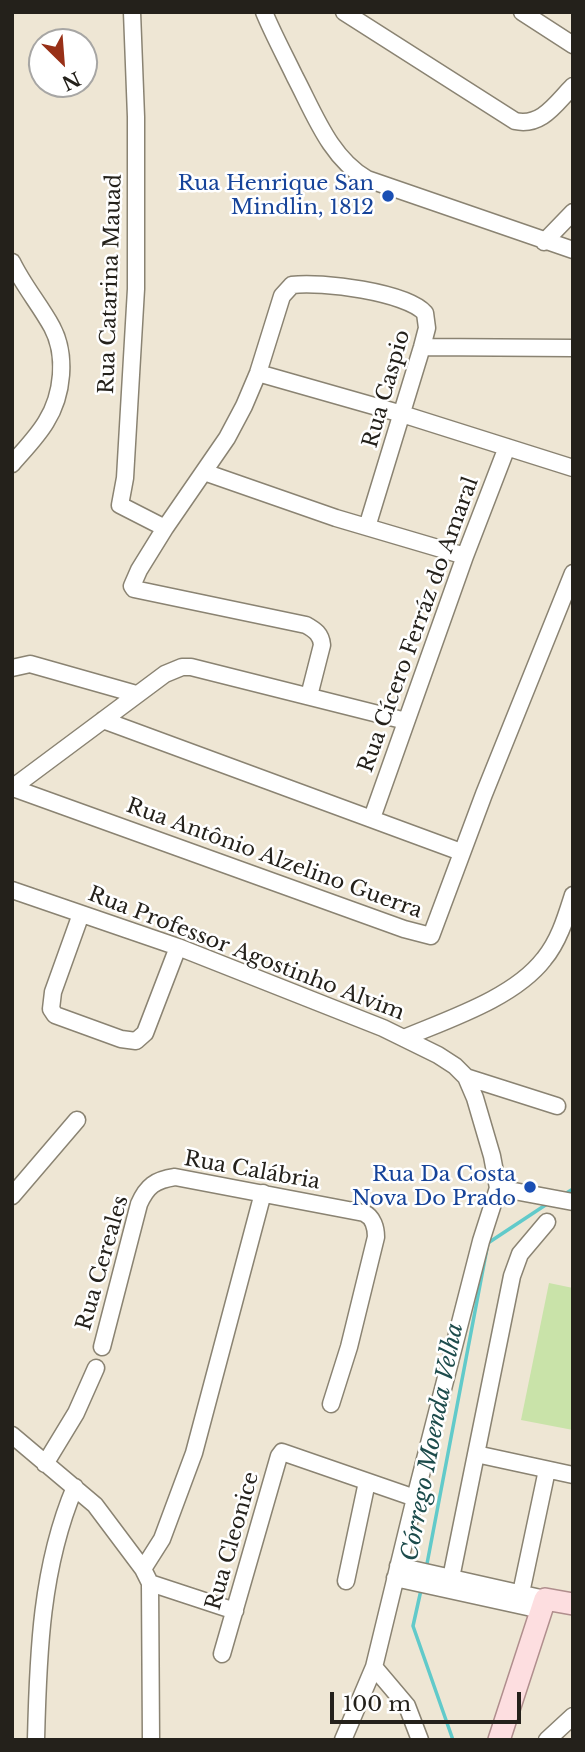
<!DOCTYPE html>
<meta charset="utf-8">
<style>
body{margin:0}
#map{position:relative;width:585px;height:1752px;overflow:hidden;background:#eee6d4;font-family:"Libre Baskerville",serif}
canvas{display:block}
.frame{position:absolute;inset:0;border:14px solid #24211b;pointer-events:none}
.north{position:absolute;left:28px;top:28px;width:70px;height:70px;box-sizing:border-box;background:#fff;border:2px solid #a7a6a4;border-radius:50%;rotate:155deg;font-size:19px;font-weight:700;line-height:28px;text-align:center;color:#24211b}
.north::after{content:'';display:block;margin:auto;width:24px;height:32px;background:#983017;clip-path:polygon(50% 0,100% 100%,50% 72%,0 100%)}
.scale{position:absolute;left:330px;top:1692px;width:191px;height:32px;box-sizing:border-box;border:4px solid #24211b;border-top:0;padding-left:9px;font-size:21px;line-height:24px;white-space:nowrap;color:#24211b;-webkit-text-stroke:5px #fff;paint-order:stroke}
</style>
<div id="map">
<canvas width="585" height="1752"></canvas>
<div class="frame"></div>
<div class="north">N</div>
<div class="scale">100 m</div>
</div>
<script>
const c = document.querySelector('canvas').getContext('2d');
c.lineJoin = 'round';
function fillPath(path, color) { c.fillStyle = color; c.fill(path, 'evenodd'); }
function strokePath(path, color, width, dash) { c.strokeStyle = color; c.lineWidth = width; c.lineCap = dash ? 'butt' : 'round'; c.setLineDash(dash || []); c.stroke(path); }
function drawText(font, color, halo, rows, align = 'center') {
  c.font = font + ' "Libre Baskerville",serif'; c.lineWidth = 5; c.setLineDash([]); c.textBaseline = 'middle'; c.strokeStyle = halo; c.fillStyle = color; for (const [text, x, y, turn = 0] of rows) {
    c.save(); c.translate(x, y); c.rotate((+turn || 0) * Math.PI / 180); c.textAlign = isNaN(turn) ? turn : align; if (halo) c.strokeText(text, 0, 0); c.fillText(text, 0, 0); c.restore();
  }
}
fillPath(new Path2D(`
 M 549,1283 L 573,1288 L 573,1430 L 521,1420 Z`), '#c9e3a9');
strokePath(new Path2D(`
 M 563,1195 L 573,1189
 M 426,1569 L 488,1243 L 550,1202
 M 421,1590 L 413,1626 L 453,1740`), '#61caca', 3.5);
const minor = new Path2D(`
 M 132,12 L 136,117 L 136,289 L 125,478 L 120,505 L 165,528
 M 264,12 C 273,34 285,56 295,77 C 314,113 330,158 367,179 L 573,250
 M 344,12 L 515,121 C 542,127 556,103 573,86
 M 522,12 L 573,45
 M 544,242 L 573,212
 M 12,262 C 23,285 40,305 52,327 C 67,355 63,395 46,422 C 37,437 24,450 12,464
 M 422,347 L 573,348
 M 258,373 L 402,414 L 573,468
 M 204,472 L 336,518 L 465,556
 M 12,668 L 30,664 L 136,694
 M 309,696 L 322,645 C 321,634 315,630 306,625 L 134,589 L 132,586 L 139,570 L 165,528 L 227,438 L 244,406 L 258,373 L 282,296 L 292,285 C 321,281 406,292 425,313 L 427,328 L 422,347 L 367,527
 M 103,720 L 461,852
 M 12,788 L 165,674 L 182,667 L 191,667 L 406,721
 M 13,788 L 404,929 L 431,936 L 484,794 L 573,573
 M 372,818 L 465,556 L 507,447
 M 12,890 L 178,947 L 383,1028 L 438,1055 L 455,1066 L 466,1077 L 475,1098 L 492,1156 L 498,1188 L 481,1241 L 415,1498 L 374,1667 L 343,1740
 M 81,914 L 53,992 L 51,1009 L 55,1015 L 121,1039 L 136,1041 L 145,1033 L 178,947
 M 404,1038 C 449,1019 514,998 544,959 C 559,941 566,917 573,895
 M 466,1077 L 557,1106
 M 498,1188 L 573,1202
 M 12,1196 L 77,1120
 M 102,1347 L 139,1204 C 147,1186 155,1180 175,1177 L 364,1213 C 373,1217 376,1228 376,1237 L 349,1347 L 331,1404
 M 12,1435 L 95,1505 L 143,1569 L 150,1583 L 151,1740
 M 476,1454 L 573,1475
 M 45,1464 L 76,1413 L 96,1368
 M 398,1566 L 545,1599
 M 143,1569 L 162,1539 L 194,1453 L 263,1193
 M 395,1578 L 541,1610
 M 451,1578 L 512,1276 L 520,1254 L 547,1222
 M 346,1581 L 367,1482
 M 150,1583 L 235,1611
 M 521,1593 L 547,1470
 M 222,1654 L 279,1456 L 282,1452 L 415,1498
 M 374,1667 L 407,1706 L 420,1740
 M 36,1740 C 38,1654 41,1567 75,1487
 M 547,1740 L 573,1716`);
const major = new Path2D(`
 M 499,1740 L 545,1599 L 573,1604`);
strokePath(minor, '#8a8372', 19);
strokePath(major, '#b08e8d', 24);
strokePath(minor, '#fff', 16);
strokePath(major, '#fddee0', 21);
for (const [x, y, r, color] of [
 [388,196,7,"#1a4fb4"],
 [530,1187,7,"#1a4fb4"]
]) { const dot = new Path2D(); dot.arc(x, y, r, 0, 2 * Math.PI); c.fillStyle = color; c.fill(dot); strokePath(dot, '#fff', 2.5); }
drawText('21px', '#164399', '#fff', [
 ["Rua Henrique San",374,184],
 ["Mindlin, 1812",374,208],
 ["Rua Da Costa",516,1175],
 ["Nova Do Prado",516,1199]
], 'right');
drawText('21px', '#24211b', '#fff', [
 ["Rua Catarina Mauad",111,284,-88],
 ["Rua Caspio",387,389,-74],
 ["Rua Cícero Ferráz do Amaral",419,625,-70],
 ["Rua Antônio Alzelino Guerra",274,859,20],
 ["Rua Professor Agostinho Alvim",246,954,21],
 ["Rua Calábria",252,1171,10],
 ["Rua Cereales",103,1263,-74],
 ["Rua Cleonice",233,1541,-74]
]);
drawText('italic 23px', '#1d4c4c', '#fff', [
 ["Córrego Moenda Velha",433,1442,-79]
]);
</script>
